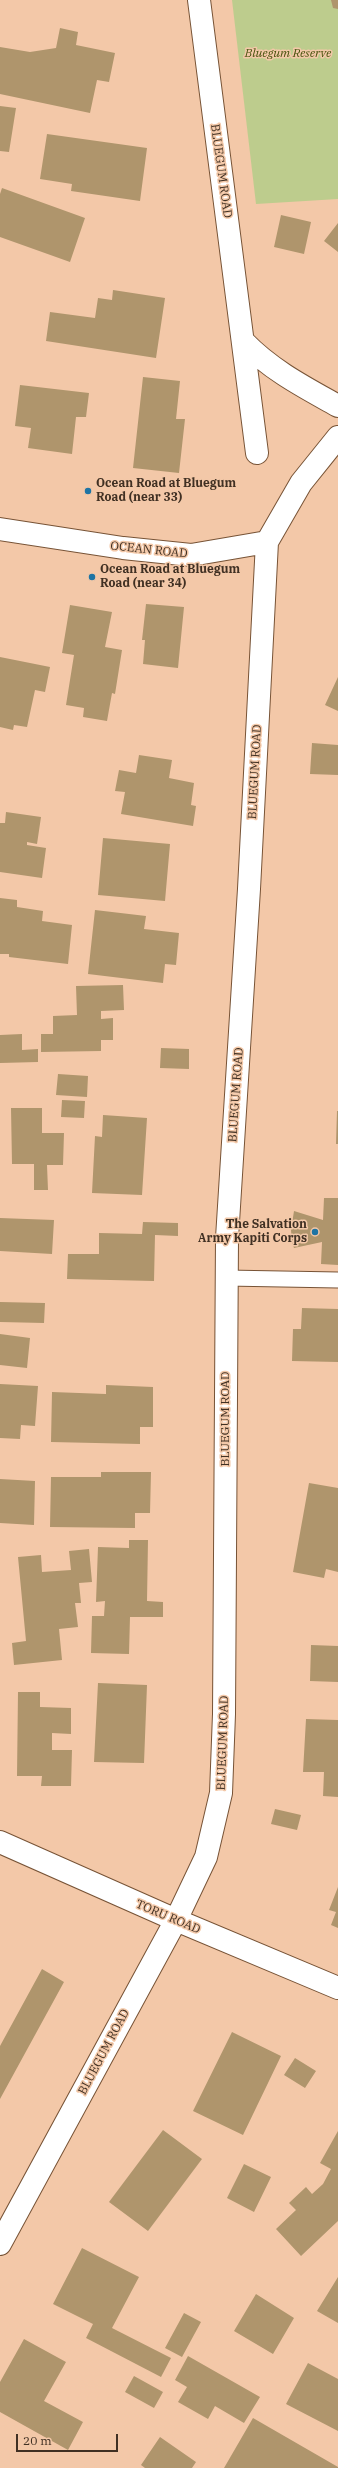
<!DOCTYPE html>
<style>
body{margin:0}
#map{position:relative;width:338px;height:2468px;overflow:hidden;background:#f3c8a8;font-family:"IBM Plex Serif",serif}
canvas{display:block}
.scale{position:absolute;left:16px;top:2434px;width:102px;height:18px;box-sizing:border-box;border:2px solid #403023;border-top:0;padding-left:5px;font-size:12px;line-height:14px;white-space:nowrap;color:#403023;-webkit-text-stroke:3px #f3c8a8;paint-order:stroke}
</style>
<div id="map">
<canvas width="338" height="2468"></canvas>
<div class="scale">20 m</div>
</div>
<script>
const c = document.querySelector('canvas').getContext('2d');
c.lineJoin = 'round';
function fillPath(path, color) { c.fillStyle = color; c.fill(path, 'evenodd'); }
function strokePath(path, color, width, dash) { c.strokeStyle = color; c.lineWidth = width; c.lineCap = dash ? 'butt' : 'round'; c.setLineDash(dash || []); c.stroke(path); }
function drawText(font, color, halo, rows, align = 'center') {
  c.font = font + ' "IBM Plex Serif",serif'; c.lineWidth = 3; c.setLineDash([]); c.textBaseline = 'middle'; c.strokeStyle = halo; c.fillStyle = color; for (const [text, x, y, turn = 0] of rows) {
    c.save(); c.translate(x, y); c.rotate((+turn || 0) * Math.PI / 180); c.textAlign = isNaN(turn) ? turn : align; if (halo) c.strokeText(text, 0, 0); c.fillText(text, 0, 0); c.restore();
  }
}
fillPath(new Path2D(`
 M 232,0 L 338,0 L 338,199 L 256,204 Z`), '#bdcc8d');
fillPath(new Path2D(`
 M 331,0 L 338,0 L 338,9 L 333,8 Z
 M 60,28 L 78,32 L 76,45 L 115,53 L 109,82 L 97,80 L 90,113 L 0,94 L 0,47 L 30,52 L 56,48 Z
 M 0,106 L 16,108 L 9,152 L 0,151 Z
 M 47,134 L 147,148 L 140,201 L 71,191 L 72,184 L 40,179 Z
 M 2,188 L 85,218 L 70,262 L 0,237 L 0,194 Z
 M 281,215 L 311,222 L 304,254 L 274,247 Z
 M 338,223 L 338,252 L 324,241 Z
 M 113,290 L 165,298 L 156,358 L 46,341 L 50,312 L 95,318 L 98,298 L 112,300 Z
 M 143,377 L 180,381 L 176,419 L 185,419 L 179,473 L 133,468 Z
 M 20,385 L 89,393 L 86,417 L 76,417 L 72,454 L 28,448 L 31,428 L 15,426 Z
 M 146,604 L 184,607 L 178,668 L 143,664 L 145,640 L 142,640 Z
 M 70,605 L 112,612 L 105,647 L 122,650 L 115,694 L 112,693 L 107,721 L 83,717 L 84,708 L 66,705 L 74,655 L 62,653 Z
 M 0,657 L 50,667 L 45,692 L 35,690 L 27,727 L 14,725 L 13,730 L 0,727 Z
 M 338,677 L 338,711 L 325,705 Z
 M 312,743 L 338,745 L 338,775 L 310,774 Z
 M 139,755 L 172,760 L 169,778 L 194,783 L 191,805 L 196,806 L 193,826 L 121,814 L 125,792 L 115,791 L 119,770 L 136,773 Z
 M 6,812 L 41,817 L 37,844 L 27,842 L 27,845 L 46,848 L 42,878 L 0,872 L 0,823 L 5,823 Z
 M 103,838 L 170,844 L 165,901 L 98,895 Z
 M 0,898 L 17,900 L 17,907 L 43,911 L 42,921 L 72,925 L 68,964 L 9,957 L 9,954 L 0,954 Z
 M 95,910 L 146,916 L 144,929 L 179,933 L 176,965 L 165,964 L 163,983 L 88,974 Z
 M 123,985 L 124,1010 L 101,1011 L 101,1019 L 113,1018 L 113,1040 L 101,1040 L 101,1051 L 41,1052 L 41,1034 L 53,1034 L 53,1016 L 77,1015 L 76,986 Z
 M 22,1034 L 22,1050 L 38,1049 L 38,1062 L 0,1063 L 0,1035 Z
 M 161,1048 L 189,1049 L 189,1069 L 160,1068 Z
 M 58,1074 L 88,1076 L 87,1097 L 56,1095 Z
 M 62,1100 L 85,1101 L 84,1118 L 61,1117 Z
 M 11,1108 L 42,1108 L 42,1133 L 64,1133 L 63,1165 L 47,1165 L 48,1190 L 34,1190 L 34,1164 L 12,1164 Z
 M 337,1111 L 338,1111 L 338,1144 L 336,1144 Z
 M 103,1115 L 147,1118 L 142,1195 L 92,1193 L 95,1136 L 102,1137 Z
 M 324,1198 L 338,1198 L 338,1265 L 321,1264 L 322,1242 L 294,1248 L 292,1243 L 291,1230 L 294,1211 L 323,1220 Z
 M 0,1218 L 54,1220 L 52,1254 L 0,1251 Z
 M 143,1222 L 178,1223 L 178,1236 L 155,1235 L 154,1281 L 67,1279 L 68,1254 L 99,1254 L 99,1233 L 142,1234 Z
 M 0,1302 L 45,1303 L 44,1323 L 0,1322 Z
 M 302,1308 L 338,1309 L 338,1362 L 292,1361 L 293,1329 L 301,1329 Z
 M 0,1334 L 30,1338 L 27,1368 L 0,1365 Z
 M 0,1384 L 38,1386 L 35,1426 L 21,1425 L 20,1439 L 0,1438 Z
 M 106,1385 L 153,1387 L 153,1427 L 140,1427 L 140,1444 L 51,1442 L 52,1392 L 106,1394 Z
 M 101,1472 L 151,1472 L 150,1513 L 135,1513 L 135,1528 L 50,1527 L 51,1477 L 101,1477 Z
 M 0,1479 L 35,1481 L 34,1525 L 0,1523 Z
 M 309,1483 L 338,1488 L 338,1572 L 326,1569 L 324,1578 L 293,1572 Z
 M 129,1540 L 148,1540 L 147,1601 L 163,1602 L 163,1617 L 130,1617 L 129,1654 L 91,1653 L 92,1616 L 104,1616 L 105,1601 L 96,1602 L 98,1547 L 129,1548 Z
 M 89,1549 L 92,1582 L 79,1583 L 81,1603 L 75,1603 L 78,1627 L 59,1629 L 62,1660 L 14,1665 L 12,1643 L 26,1641 L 18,1557 L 41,1555 L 42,1572 L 71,1570 L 69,1551 Z
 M 311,1645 L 338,1646 L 338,1682 L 310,1681 Z
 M 98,1683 L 147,1685 L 144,1763 L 94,1762 Z
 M 18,1692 L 40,1692 L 40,1707 L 71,1708 L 71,1734 L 52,1733 L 52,1750 L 72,1750 L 71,1786 L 41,1786 L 42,1776 L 17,1776 Z
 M 306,1719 L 338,1720 L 338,1797 L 323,1796 L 324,1772 L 303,1772 Z
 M 275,1809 L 301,1815 L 297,1830 L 271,1824 Z
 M 338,1887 L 338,1928 L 331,1925 L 336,1912 L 329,1910 Z
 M 42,1969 L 64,1982 L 0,2099 L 0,2046 Z
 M 232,2032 L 281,2056 L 243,2135 L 193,2111 Z
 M 295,2058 L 316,2071 L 305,2088 L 284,2075 Z
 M 163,2130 L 202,2159 L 148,2231 L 109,2202 Z
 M 338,2131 L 338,2221 L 301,2256 L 276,2229 L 296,2210 L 289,2203 L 306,2187 L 312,2194 L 323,2184 L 331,2169 L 320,2163 Z
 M 244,2164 L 271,2177 L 254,2212 L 227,2198 Z
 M 82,2248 L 139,2277 L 112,2328 L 171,2358 L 161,2377 L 86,2338 L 93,2324 L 53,2304 Z
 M 338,2277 L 338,2323 L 317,2311 Z
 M 256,2294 L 294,2318 L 273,2354 L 234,2331 Z
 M 184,2313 L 201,2322 L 182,2357 L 165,2348 Z
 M 24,2339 L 66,2362 L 44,2401 L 83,2422 L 68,2450 L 0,2412 L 0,2382 Z
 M 188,2356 L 260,2397 L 244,2423 L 215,2406 L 208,2419 L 178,2402 L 187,2387 L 175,2380 Z
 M 308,2363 L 338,2379 L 338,2431 L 286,2404 Z
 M 134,2376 L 163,2392 L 154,2408 L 125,2392 Z
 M 253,2418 L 338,2467 L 338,2468 L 224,2468 Z
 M 160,2437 L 196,2462 L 192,2468 L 145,2468 L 141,2465 Z`), '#af956c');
const lane = new Path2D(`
 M 226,1278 L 338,1280`);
const street = new Path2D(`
 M 199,0 L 257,453
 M 244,342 C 271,370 304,387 338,406
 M 0,529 L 123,548 L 191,555 L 267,542
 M 0,1842 L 176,1920 L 338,1988
 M 0,2244 L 176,1920 L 206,1857 L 221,1793 L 224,1714 L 227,1238 L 249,889 L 267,542 L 301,483 L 338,437`);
strokePath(lane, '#775336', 17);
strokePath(street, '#775336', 24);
strokePath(lane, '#fff', 15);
strokePath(street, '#fff', 22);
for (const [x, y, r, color] of [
 [88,491,4,"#1e74a4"],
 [92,577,4,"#1e74a4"],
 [315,1232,4,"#1e74a4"]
]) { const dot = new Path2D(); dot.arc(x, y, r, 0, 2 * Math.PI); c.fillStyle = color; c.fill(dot); strokePath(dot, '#f3c8a8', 1.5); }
drawText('italic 12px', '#47520d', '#f3c8a8', [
 ["Bluegum Reserve",288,54]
]);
drawText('12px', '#403023', '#f3c8a8', [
 ["BLUEGUM ROAD",221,171,82],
 ["OCEAN ROAD",149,550,6],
 ["BLUEGUM ROAD",255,772,-87],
 ["BLUEGUM ROAD",236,1095,-86],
 ["BLUEGUM ROAD",226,1419,-90],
 ["BLUEGUM ROAD",223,1743,-88],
 ["TORU ROAD",168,1917,23],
 ["BLUEGUM ROAD",104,2052,-62]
]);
drawText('bold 12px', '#403023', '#f3c8a8', [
 ["Ocean Road at Bluegum",96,484],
 ["Road (near 33)",96,498],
 ["Ocean Road at Bluegum",100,570],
 ["Road (near 34)",100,584],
 ["The Salvation",307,1225,"right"],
 ["Army Kapiti Corps",307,1239,"right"]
], 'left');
</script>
